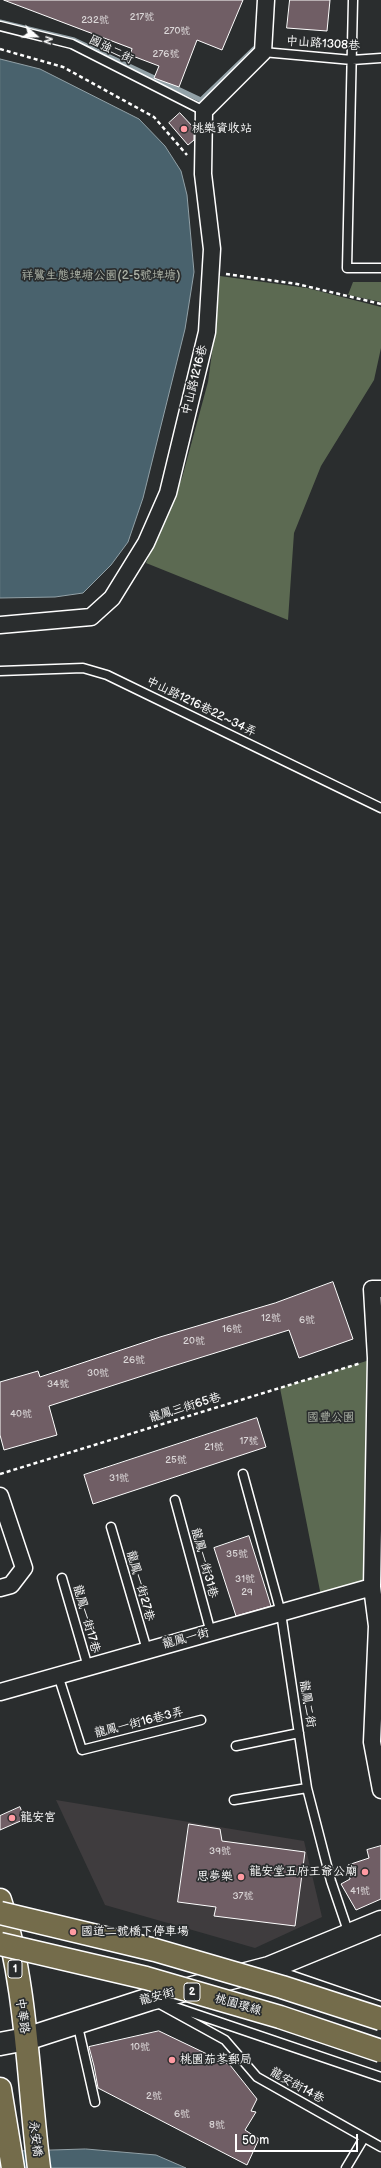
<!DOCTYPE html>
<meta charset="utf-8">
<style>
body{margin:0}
#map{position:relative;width:381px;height:2168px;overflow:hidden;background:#2a2d2e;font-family:"Balsamiq Sans",sans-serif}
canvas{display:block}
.north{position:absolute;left:16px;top:16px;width:40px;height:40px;-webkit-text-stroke:3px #2a2d2e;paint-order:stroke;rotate:110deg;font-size:11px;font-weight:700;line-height:16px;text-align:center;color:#fff}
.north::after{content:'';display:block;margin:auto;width:14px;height:18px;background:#fff;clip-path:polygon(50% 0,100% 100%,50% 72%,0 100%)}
.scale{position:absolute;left:235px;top:2134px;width:123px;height:18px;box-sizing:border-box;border:2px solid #fff;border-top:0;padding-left:5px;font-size:12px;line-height:14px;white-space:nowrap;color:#fff;-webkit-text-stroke:3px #2a2d2e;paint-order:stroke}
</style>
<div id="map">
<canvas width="381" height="2168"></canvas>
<div class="north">N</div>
<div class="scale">50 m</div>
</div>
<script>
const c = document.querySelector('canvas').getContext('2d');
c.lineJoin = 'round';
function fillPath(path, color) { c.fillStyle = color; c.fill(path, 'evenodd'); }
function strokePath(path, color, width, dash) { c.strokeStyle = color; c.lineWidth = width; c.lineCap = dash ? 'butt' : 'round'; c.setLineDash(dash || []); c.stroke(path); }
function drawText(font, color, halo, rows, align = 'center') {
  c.font = font + ' "Balsamiq Sans","LXGW WenKai TC",sans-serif'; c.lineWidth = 3.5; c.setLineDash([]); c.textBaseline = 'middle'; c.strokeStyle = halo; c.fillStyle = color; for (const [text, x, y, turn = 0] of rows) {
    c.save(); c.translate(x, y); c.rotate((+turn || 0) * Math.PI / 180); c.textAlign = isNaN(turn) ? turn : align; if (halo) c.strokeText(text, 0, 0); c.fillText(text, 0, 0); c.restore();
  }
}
fillPath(new Path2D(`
 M 56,1800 L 304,1841 L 322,1917 L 255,1948 L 105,1905 Z`), '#3f3c3e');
fillPath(new Path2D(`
 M 220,276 L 307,288 L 381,307 L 381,348 L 374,380 L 321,466 L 294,533 L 288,620 L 146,563 L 182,478 L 208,382 L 217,316 Z
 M 353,282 L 381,282 L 381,302 L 348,295 Z
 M 376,1358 L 372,1587 L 322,1601 L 280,1388 Z`), '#5c6a52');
const water = new Path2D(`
 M 0,59 L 40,69 L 139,119 L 165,146 L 181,171 L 187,195 L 194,272 L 185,329 L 143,498 L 128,542 L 111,565 L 83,593 L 55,597 L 0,598 Z
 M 86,2149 L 156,2155 L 186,2168 L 0,2168 L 0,2152 Z`);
fillPath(water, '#49626d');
strokePath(water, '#92a1a7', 1);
strokePath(new Path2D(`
 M 0,22 L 74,40 L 201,100 L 254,49`), '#92a1a7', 5);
const building = new Path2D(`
 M 4,0 L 243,0 L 222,50 L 197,40 L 179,87 L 154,78 L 159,66 L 130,55 L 132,49 Z
 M 290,0 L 330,0 L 327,31 L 287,28 Z
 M 180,113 L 194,128 L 194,140 L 188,145 L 169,123 Z
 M 333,1282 L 353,1339 L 299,1358 L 289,1330 L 170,1367 L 49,1406 L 57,1435 L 4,1450 L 0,1435 L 0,1382 L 38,1371 L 40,1377 L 160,1337 L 275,1303 Z
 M 257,1418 L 266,1447 L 93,1504 L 84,1475 Z
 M 249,1536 L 271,1606 L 236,1616 L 214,1548 Z
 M 20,1807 L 25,1819 L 0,1830 L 0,1816 Z
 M 189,1824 L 220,1829 L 222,1841 L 305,1852 L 295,1926 L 214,1916 L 216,1907 L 178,1902 Z
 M 381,1846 L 381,1899 L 356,1910 L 341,1884 L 350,1879 L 348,1865 L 369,1858 L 367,1850 Z
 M 159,2031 L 230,2065 L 257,2099 L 251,2111 L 256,2112 L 245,2130 L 259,2139 L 247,2165 L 98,2088 L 94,2066 L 89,2047 Z`);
fillPath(building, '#705e65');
strokePath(building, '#fff', 1);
const lane = new Path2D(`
 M 353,0 L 347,268 L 381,268
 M 0,26 L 72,44 L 204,111
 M 263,52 L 352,60 L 381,58
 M 0,671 L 83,668 L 107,675 L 381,808
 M 243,1474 L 281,1613 L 307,1788 L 331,1881 L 349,1934
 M 175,1500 L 211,1633
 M 111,1527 L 147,1650
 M 62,1578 L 88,1667
 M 58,1675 L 82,1750 L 201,1720
 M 236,1746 L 299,1733
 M 234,1800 L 307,1788
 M 276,1970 L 381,2006
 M 156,2002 L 225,2040 L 257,2077 L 381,2147
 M 172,2006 L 381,2077
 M 77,2022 L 95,2102
 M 346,2168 L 364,2138`);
const street = new Path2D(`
 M 0,625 L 91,617 L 112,598 L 146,543 L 168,493 L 207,332 L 212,249 L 203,174 L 204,111 L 263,52 L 266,0
 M 381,1289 L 372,1289 L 376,1358 L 372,1587 L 377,1626 L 372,1742 L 381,1790
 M 0,1496 L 24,1568 L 11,1585 L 0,1588
 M 0,1692 L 372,1587`);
const secondary = new Path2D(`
 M 0,2044 L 26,2039 L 150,1999 L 269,1968 L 381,1922`);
const primary = new Path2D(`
 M 0,1900 C 27,1983 28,2082 39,2168
 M 0,2089 L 13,2168`);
strokePath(lane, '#fff', 11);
strokePath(street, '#fff', 19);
strokePath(secondary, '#fff', 25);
strokePath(primary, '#fff', 25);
strokePath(new Path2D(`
 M 0,49 L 63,67 L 154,117 L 187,155
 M 226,274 L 297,284 L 381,304
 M 0,1474 L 361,1363`), '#fff', 2.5, [4, 3]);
strokePath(lane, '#2a2d2e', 8);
strokePath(street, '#2a2d2e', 16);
strokePath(secondary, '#2a2d2e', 22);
strokePath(primary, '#746c4b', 22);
const highwayBridge = new Path2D(`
 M 0,1913 L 155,1950 L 282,1987 L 381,2019
 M 0,1944 L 146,1978 L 280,2017 L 381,2051`);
strokePath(highwayBridge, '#fff', 25, []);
strokePath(highwayBridge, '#746c4b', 22);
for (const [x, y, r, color] of [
 [184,129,4,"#ff9aa2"],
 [12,1818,4,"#ff9aa2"],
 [365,1872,4,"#ff9aa2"],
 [241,1877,4,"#ff9aa2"],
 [73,1932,4,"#ff9aa2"],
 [172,2060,4,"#ff9aa2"]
]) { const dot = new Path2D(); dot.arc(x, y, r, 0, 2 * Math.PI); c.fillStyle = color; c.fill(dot); strokePath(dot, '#2a2d2e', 1.5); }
drawText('10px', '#dbd7d8', null, [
 ["217號",142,17],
 ["232號",95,20],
 ["270號",177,31],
 ["276號",166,54],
 ["12號",271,1318],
 ["6號",307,1320],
 ["16號",232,1329],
 ["20號",194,1341],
 ["26號",134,1360],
 ["30號",98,1373],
 ["34號",58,1384],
 ["40號",21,1414],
 ["17號",249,1441],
 ["21號",214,1447],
 ["25號",176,1460],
 ["31號",119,1478],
 ["35號",237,1554],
 ["31號",245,1579],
 ["29",247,1592],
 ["39號",220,1851],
 ["41號",360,1891],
 ["37號",243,1896],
 ["10號",140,2047],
 ["2號",154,2096],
 ["6號",182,2114],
 ["8號",217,2125]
]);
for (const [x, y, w] of [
 [15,1969,14],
 [192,1992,16]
]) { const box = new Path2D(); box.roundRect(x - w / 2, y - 9, w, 18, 3); c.fillStyle = '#2a2d2e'; c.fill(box); strokePath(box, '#fff', 1); }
drawText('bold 11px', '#fff', null, [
 ["1",15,1969],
 ["2",192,1992]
]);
drawText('12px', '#fff', '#2a2d2e', [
 ["中山路1308巷",323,44,4],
 ["國強二街",111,50,27],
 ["中山路1216巷",195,380,-76],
 ["中山路1216巷22~34弄",201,707,26],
 ["龍鳳三街65巷",185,1408,-17],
 ["龍鳳一街31巷",204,1563,75],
 ["龍鳳一街27巷",140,1586,74],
 ["龍鳳一街17巷",86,1619,74],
 ["龍鳳一街",186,1639,-15],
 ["龍鳳二街",307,1704,81],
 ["龍鳳一街16巷3弄",139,1723,-14],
 ["龍安街",157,1997,-15],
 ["桃園環線",238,2005,16],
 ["中華路",22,2016,82],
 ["龍安街14巷",297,2086,29],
 ["永安橋",35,2139,82]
]);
drawText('12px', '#fff', '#2a2d2e', [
 ["桃樂資收站",192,129],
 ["龍安宮",20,1818],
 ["龍安堂五府王爺公廟",357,1872,"right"],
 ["思夢樂",233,1877,"right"],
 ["國道二號橋下停車場",81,1932],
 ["桃園茄苳郵局",180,2060]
], 'left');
drawText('12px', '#aeb4a8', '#2a2d2e', [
 ["祥鷺生態埤塘公園(2-5號埤塘)",101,276],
 ["國豐公園",331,1418]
]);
</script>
